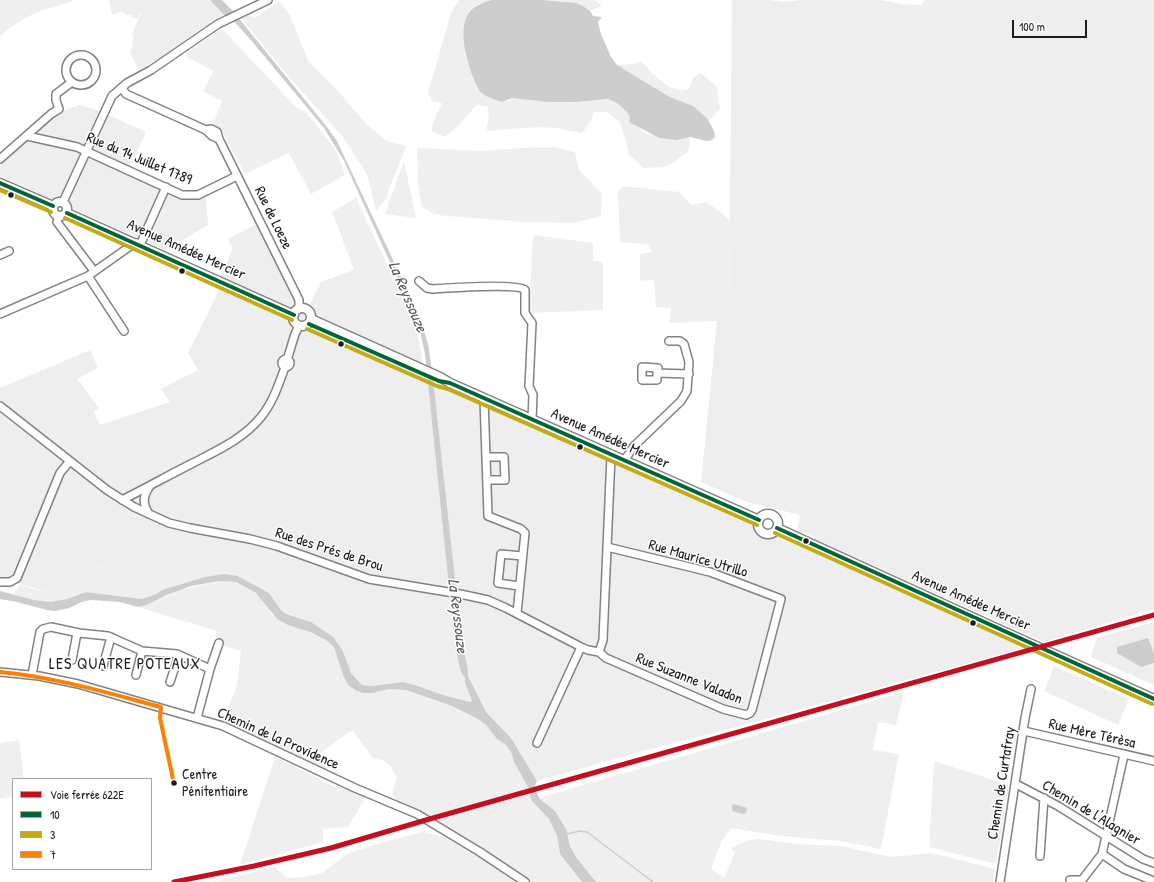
<!DOCTYPE html>
<meta charset="utf-8">
<style>
body{margin:0}
#map{position:relative;width:1154px;height:882px;overflow:hidden;background:#fff;font-family:"Patrick Hand",sans-serif}
canvas{display:block}
.legend{position:absolute;left:12px;top:778px;width:140px;height:92px;box-sizing:border-box;background:#fff;border:1px solid #a4a4a4;margin:0;padding:5px 7px;list-style:none;font-size:12px;color:#1c1c1c}
.legend li{display:flex;align-items:center;gap:8px;height:20px}
.legend b{width:20px;border:1px solid #a4a4a4}
.scale{position:absolute;left:1012px;top:20px;width:75px;height:18px;box-sizing:border-box;border:2px solid #1c1c1c;border-top:0;padding-left:5px;font-size:12px;line-height:14px;white-space:nowrap;color:#1c1c1c;-webkit-text-stroke:3px #fff;paint-order:stroke}
</style>
<div id="map">
<canvas width="1154" height="882"></canvas>
<ul class="legend">
<li><b style="height:5px;background:#c50e1f"></b>Voie ferrée 622E</li>
<li><b style="height:5px;background:#016635"></b>10</li>
<li><b style="height:5px;background:#c4aa13"></b>3</li>
<li><b style="height:5px;background:#ff8000"></b>7</li>
</ul>
<div class="scale">100 m</div>
</div>
<script>
const c = document.querySelector('canvas').getContext('2d');
c.lineJoin = 'round';
function fillPath(path, color) { c.fillStyle = color; c.fill(path, 'evenodd'); }
function strokePath(path, color, width, dash) { c.strokeStyle = color; c.lineWidth = width; c.lineCap = dash ? 'butt' : 'round'; c.setLineDash(dash || []); c.stroke(path); }
function drawText(font, color, halo, rows, align = 'center') {
  c.font = font + ' "Patrick Hand",sans-serif'; c.lineWidth = 3; c.setLineDash([]); c.textBaseline = 'middle'; c.strokeStyle = halo; c.fillStyle = color; for (const [text, x, y, turn = 0] of rows) {
    c.save(); c.translate(x, y); c.rotate((+turn || 0) * Math.PI / 180); c.textAlign = isNaN(turn) ? turn : align; if (halo) c.strokeText(text, 0, 0); c.fillText(text, 0, 0); c.restore();
  }
}
fillPath(new Path2D(`
 M 109,0 L 189,0 L 202,12 L 210,24 L 197,31 L 165,55 L 139,70 L 130,53 L 133,45 L 132,43 L 134,37 L 132,34 L 141,12 L 140,12 L 137,19 L 131,17 L 132,15 L 130,14 L 124,15 L 122,11 L 112,15 Z
 M 732,0 L 769,0 L 784,2 L 800,0 L 880,0 L 901,4 L 921,5 L 925,0 L 1154,0 L 1154,609 L 1044,642 L 815,539 L 814,537 L 797,530 L 800,515 L 747,502 L 701,482 L 717,321 L 729,314 Z
 M 79,105 L 100,111 L 146,132 L 128,170 L 181,198 L 193,200 L 206,198 L 208,225 L 165,250 L 0,176 L 0,164 L 50,120 L 61,112 Z
 M 258,223 L 294,299 L 310,305 L 321,282 L 354,270 L 361,294 L 400,292 L 417,335 L 421,351 L 424,379 L 912,597 L 1023,648 L 714,733 L 665,745 L 537,781 L 511,738 L 486,712 L 468,677 L 465,683 L 472,701 L 470,702 L 443,695 L 415,685 L 403,682 L 371,686 L 362,685 L 351,673 L 343,651 L 311,622 L 286,614 L 281,610 L 269,593 L 274,578 L 286,556 L 253,570 L 221,561 L 176,567 L 137,569 L 92,566 L 81,562 L 70,586 L 57,591 L 48,591 L 0,580 L 0,388 L 90,350 L 98,368 L 77,379 L 99,408 L 94,412 L 100,425 L 170,402 L 161,389 L 198,370 L 188,353 L 220,288 L 222,275 L 233,248 L 228,239 Z
 M 1154,622 L 1154,685 L 1091,657 L 1097,638 Z
 M 1054,666 L 1129,699 L 1118,725 L 1044,691 Z`), '#eee');
fillPath(new Path2D(`
 M 0,0 L 74,0 C 65,5 53,6 43,10 C 27,16 13,25 0,36 Z
 M 189,0 L 210,0 L 224,15 L 209,22 L 202,12 Z
 M 459,0 L 492,0 C 487,2 479,3 474,6 C 461,15 463,46 466,59 C 469,69 474,79 478,89 L 502,102 L 508,101 L 512,98 C 534,100 555,103 576,102 C 586,102 602,98 610,100 C 626,104 628,117 638,127 C 649,139 675,142 690,137 L 690,144 L 688,152 L 674,162 L 663,167 L 644,168 L 629,155 L 625,138 L 619,122 L 608,112 L 594,112 L 591,121 L 582,133 L 556,128 L 539,127 L 486,131 L 489,116 L 488,107 L 477,105 L 455,129 L 444,137 L 431,131 L 435,118 L 442,103 L 432,101 L 428,93 L 451,13 Z
 M 542,0 L 594,0 L 602,6 L 590,11 C 576,0 559,2 542,0 Z
 M 279,1 L 289,14 L 309,62 L 337,90 L 368,126 L 387,141 L 406,146 L 385,200 L 376,211 L 367,174 L 343,137 L 289,77 L 241,18 L 248,14 L 255,18 Z
 M 838,6 C 867,7 911,4 911,45 L 866,177 C 860,185 854,194 845,199 C 817,215 771,202 760,170 C 758,163 758,156 759,148 L 784,41 C 797,17 811,10 838,6 Z
 M 222,29 L 296,107 L 306,112 L 337,152 L 345,175 L 311,194 L 289,153 L 245,174 L 224,135 L 212,126 L 222,101 L 203,91 L 214,71 L 186,57 L 185,54 Z
 M 641,61 C 651,71 664,88 680,90 C 683,91 687,89 689,88 L 693,78 L 701,73 L 717,87 L 720,109 L 709,121 L 704,115 L 693,106 L 668,96 L 617,65 L 633,64 Z
 M 554,147 L 575,152 L 579,170 L 602,194 L 601,216 L 573,223 L 522,222 L 436,215 L 422,207 L 418,185 L 417,148 L 482,151 L 521,148 Z
 M 404,161 L 416,218 L 385,214 Z
 M 623,186 L 679,192 L 691,205 L 706,202 L 723,214 L 730,221 L 729,314 L 717,321 L 669,323 L 671,308 L 656,307 L 654,280 L 640,281 L 640,254 L 652,252 L 648,244 L 620,242 L 618,192 Z
 M 356,198 L 400,292 L 361,294 L 354,270 L 332,212 Z
 M 533,235 L 593,243 L 593,261 L 603,262 L 603,310 L 529,313 Z
 M 267,549 L 286,556 L 274,578 L 269,593 L 238,576 L 162,590 L 156,594 L 142,599 L 86,592 L 67,599 L 51,602 L 34,600 L 14,595 L 19,585 C 39,591 50,593 70,586 L 81,562 L 92,566 L 137,569 L 176,567 L 221,561 L 253,570 Z
 M 219,581 L 235,582 L 256,593 L 262,599 L 272,615 L 326,640 L 334,647 L 343,675 L 371,693 L 389,689 L 406,690 L 452,706 L 478,719 L 486,725 L 497,739 L 506,745 L 511,752 L 514,762 L 529,789 L 427,817 L 399,803 L 392,794 L 397,778 C 391,765 388,760 373,758 L 352,730 L 318,755 L 333,776 L 223,722 L 237,685 L 241,651 L 225,646 L 215,636 L 217,631 L 138,607 L 147,605 L 180,590 Z
 M 904,692 L 896,725 L 878,722 L 873,750 L 899,754 L 881,849 L 840,841 L 781,836 L 731,828 L 722,840 L 711,869 L 724,878 L 735,853 L 731,848 L 749,840 L 760,839 L 796,844 L 841,846 L 891,857 L 932,853 L 995,869 L 993,882 L 596,882 L 576,857 L 570,846 L 566,829 L 555,811 L 540,799 L 542,797 Z
 M 19,740 L 24,779 L 13,779 L 13,797 L 0,799 L 0,743 Z
 M 275,757 L 335,787 L 337,786 L 366,797 L 348,827 L 323,829 L 323,842 L 240,865 Z
 M 934,761 L 1009,785 L 996,864 L 929,847 Z
 M 530,794 L 531,800 L 549,819 L 557,836 L 560,854 L 582,882 L 530,882 L 436,821 Z
 M 423,832 L 444,837 L 482,859 L 515,882 L 213,882 L 275,867 L 287,878 L 304,877 L 322,873 L 347,854 L 376,844 Z`), '#efefef');
fillPath(new Path2D(`
 M 210,0 L 222,0 L 233,11 L 327,127 L 337,141 L 419,315 L 428,344 L 432,370 L 462,644 L 468,670 L 468,676 L 486,712 L 511,738 L 537,781 L 534,788 L 540,799 L 555,811 L 566,829 L 570,846 L 576,857 L 596,882 L 582,882 L 560,854 L 557,836 L 549,819 L 531,800 L 529,789 L 514,762 L 511,752 L 506,745 L 497,739 L 486,725 L 478,719 L 452,706 L 406,690 L 389,689 L 372,693 L 363,693 L 357,691 L 348,685 L 343,675 L 334,647 L 326,640 L 310,632 L 288,625 L 277,619 L 256,593 L 236,582 L 219,581 L 191,586 L 167,595 L 147,605 L 138,607 L 120,602 L 92,600 L 84,601 L 69,608 L 55,611 L 47,610 L 17,602 L 0,599 L 0,591 L 34,600 L 51,602 L 67,599 L 86,592 L 142,599 L 156,594 L 162,590 L 205,577 L 224,574 L 238,576 L 269,593 L 281,610 L 286,614 L 311,622 L 333,637 L 343,651 L 351,673 L 362,685 L 371,686 L 403,682 L 415,685 L 443,695 L 470,702 L 472,701 L 465,683 L 465,678 L 461,672 L 455,645 L 425,354 L 419,326 L 344,161 L 324,128 L 250,39 L 229,16 L 224,15 Z
 M 492,0 L 542,0 L 576,3 L 583,6 L 590,11 L 593,16 L 602,17 L 598,22 L 601,34 L 611,57 L 617,65 L 668,96 L 693,106 L 707,118 L 714,131 L 715,137 L 712,140 L 707,141 L 690,137 L 677,140 L 659,138 L 629,122 L 630,117 L 627,112 L 617,103 L 608,99 L 576,102 L 548,102 L 512,98 L 502,102 C 495,99 487,98 482,93 C 477,89 476,83 473,77 C 466,60 457,27 470,11 C 475,5 485,2 492,0 Z
 M 1148,638 L 1154,653 L 1154,663 L 1141,667 L 1117,653 L 1117,647 Z
 M 734,804 L 747,808 L 746,813 L 743,814 L 732,811 L 732,805 Z`), '#cdcdcd');
strokePath(new Path2D(`
 M 567,834 L 580,831 L 587,832 L 653,882`), '#cdcdcd', 1.5);
const minor = new Path2D(`
 M66 70a15 15 0 1 1 30 0a15 15 0 1 1-30 0Z
 M 122,88 L 126,94 L 206,130 L 211,129 L 217,132 L 219,139 L 299,300 L 299,309
 M 206,130 L 212,136 L 219,139
 M 27,136 L 77,147 L 182,195 L 198,195 L 237,176
 M 0,159 L 51,114 L 59,109 L 56,100 L 56,94 L 72,82
 M 63,202 L 112,96 L 127,83 L 151,70 L 218,24 L 268,0
 M 59,216 L 57,222 L 94,271
 M 140,245 L 166,187
 M 0,255 L 9,251
 M 88,276 L 124,331
 M 419,281 L 427,288 L 433,289 C 447,288 518,283 525,290 L 525,313 L 532,323 L 529,386 L 533,395 L 532,419
 M 0,314 L 88,276 L 129,247 L 136,243
 M282 363a4 4 0 1 1 8 0a4 4 0 1 1-8 0Z
 M 287,360 L 295,334 L 299,326
 M 657,373 L 657,380 L 642,380 L 642,367 L 658,368 L 657,373 L 689,374
 M 484,399 L 488,516 L 521,529 L 525,533 L 517,613
 M 0,406 L 107,490 L 134,507 L 169,523 L 190,528 L 250,539 L 277,546 L 369,579 L 460,594 L 488,600 L 506,608 L 581,647 L 588,650 L 599,652 L 603,640 L 611,456
 M 486,457 L 504,457 L 505,480 L 487,480
 M 624,461 L 634,446 L 681,401 L 687,391 L 689,362 L 684,344 L 680,341 L 669,341
 M 122,500 C 146,488 169,475 193,463 C 218,450 243,439 261,417 C 273,402 279,384 285,367
 M 149,514 C 142,503 143,496 150,486
 M 0,582 L 10,582 L 17,578 L 60,473 L 70,461
 M 519,586 L 498,583 L 501,554 L 522,556
 M 599,652 L 606,658 L 723,709 L 746,715 L 750,713 L 752,710 L 781,599 L 710,572 L 607,547
 M 72,660 L 77,633
 M 103,666 L 111,637
 M 210,669 L 219,643
 M 0,672 L 39,676 L 78,684 L 223,726 L 355,788 L 417,814 L 480,852 L 525,882
 M 32,675 L 40,632 L 43,629 L 51,627 L 79,633 L 108,636 L 142,651 L 177,654 L 210,669 L 197,718
 M 136,675 L 142,651
 M 170,682 L 179,655
 M 1024,731 L 1154,761
 M 537,743 L 581,647
 M 1124,755 L 1102,854 L 1124,869 L 1151,880
 M 1016,784 L 1058,806 L 1143,859 L 1154,863
 M 1040,856 L 1044,798
 M 1070,880 L 1082,880 L 1102,854
 M 1000,882 L 1025,718 L 1031,689`);
const major = new Path2D(`
 M 0,183 L 53,206
 M53 209a7 7 0 1 1 14 0a7 7 0 1 1-14 0Z
 M 67,213 L 294,315
 M293 317a9 9 0 1 1 18 0a9 9 0 1 1-18 0Z
 M 311,319 L 440,377 L 450,383 L 759,520
 M758 524a10 10 0 1 1 20 0a10 10 0 1 1-20 0Z
 M 777,528 L 998,629 L 1154,699`);
strokePath(minor, '#828282', 10);
strokePath(major, '#828282', 11);
strokePath(minor, '#fff', 7);
strokePath(major, '#fff', 8);
strokePath(new Path2D(`
 M 0,183 L 53,206
 M 67,213 L 294,315
 M 309,324 L 439,381 L 450,383 L 759,520
 M 777,528 L 1154,699`), '#016635', 4);
strokePath(new Path2D(`
 M 0,190 L 51,212
 M 65,218 L 292,320
 M 307,329 L 437,386 L 448,389 L 757,525
 M 775,533 L 1152,704`), '#c4aa13', 4);
strokePath(new Path2D(`
 M 0,672 C 55,677 108,693 161,707
 M 161,707 L 160,718 L 174,784`), '#ff8000', 4);
strokePath(new Path2D(`
 M 174,882 L 254,866 L 331,848 L 426,820 L 1154,615`), '#c50e1f', 5);
for (const [x, y, r, color] of [
 [11,195,3.5,"#1c1c1c"],
 [182,271,3.5,"#1c1c1c"],
 [341,344,3.5,"#1c1c1c"],
 [580,447,3.5,"#1c1c1c"],
 [806,541,3.5,"#1c1c1c"],
 [973,623,3.5,"#1c1c1c"],
 [174,783,3.5,"#1c1c1c"]
]) { const dot = new Path2D(); dot.arc(x, y, r, 0, 2 * Math.PI); c.fillStyle = color; c.fill(dot); strokePath(dot, '#fff', 1.5); }
drawText('14px', '#1c1c1c', '#fff', [
 ["Centre",182,775],
 ["Pénitentiaire",182,792]
], 'left');
drawText('15px', '#1c1c1c', '#fff', [
 ["Rue du 14 Juillet 1789",139,159,23],
 ["Rue de Loeze",273,218,64],
 ["Avenue Amédée Mercier",186,250,24],
 ["Avenue Amédée Mercier",610,439,24],
 ["Rue des Prés de Brou",329,550,18],
 ["Rue Maurice Utrillo",698,559,16],
 ["Avenue Amédée Mercier",971,601,24],
 ["Rue Suzanne Valadon",689,679,22],
 ["Rue Mère Térèsa",1092,734,13],
 ["Chemin de la Providence",278,739,24],
 ["Chemin de Curtafray",1002,783,-81],
 ["Chemin de l'Alagnier",1091,813,31]
]);
drawText('italic 16px', '#5a5a5a', '#fff', [
 ["La Reyssouze",407,297,67],
 ["La Reyssouze",457,616,83]
]);
c.letterSpacing = '1px';
drawText('16px', '#1c1c1c', '#fff', [
 ["LES QUATRE POTEAUX",125,665]
]);
c.letterSpacing = '0px';
</script>
